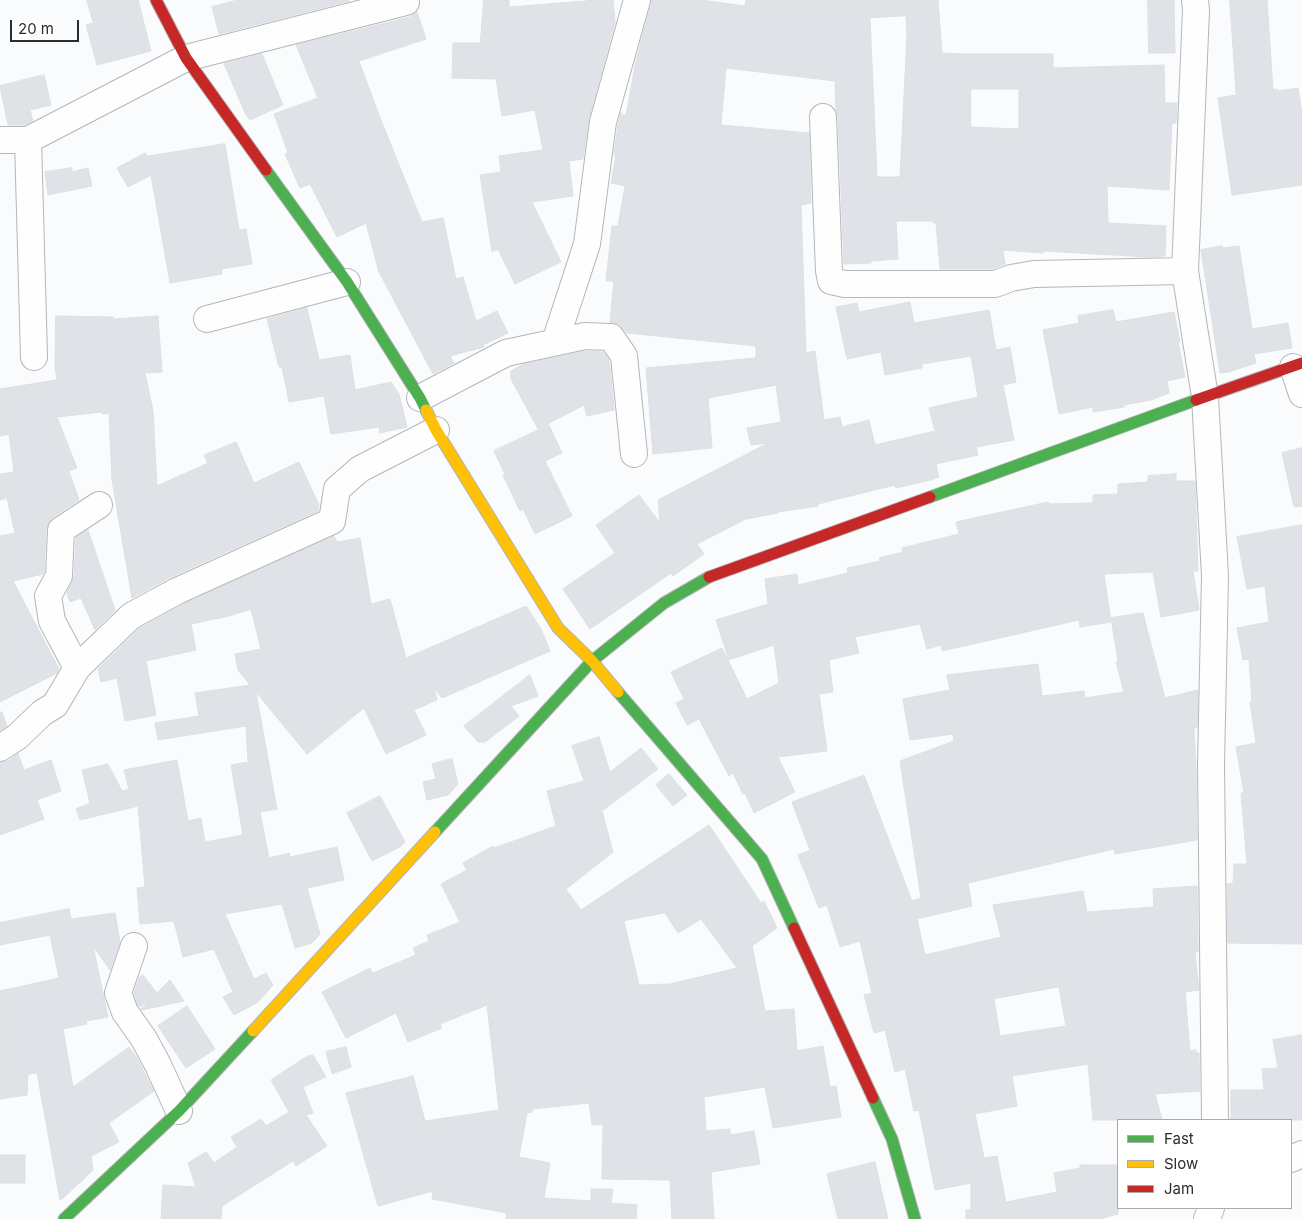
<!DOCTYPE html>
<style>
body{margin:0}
#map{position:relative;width:1302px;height:1219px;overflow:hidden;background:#f9fbfd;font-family:Inter,sans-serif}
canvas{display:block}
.legend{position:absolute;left:1117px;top:1119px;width:175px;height:90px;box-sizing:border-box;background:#fff;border:1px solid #aaabab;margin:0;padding:6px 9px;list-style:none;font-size:15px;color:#2b2c2d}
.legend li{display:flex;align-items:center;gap:10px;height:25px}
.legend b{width:25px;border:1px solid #aaabab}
.scale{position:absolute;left:10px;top:20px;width:69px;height:22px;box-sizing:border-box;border:2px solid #2b2c2d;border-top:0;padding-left:6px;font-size:15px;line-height:18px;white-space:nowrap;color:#2b2c2d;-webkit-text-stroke:4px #fff;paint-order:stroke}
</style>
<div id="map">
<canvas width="1302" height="1219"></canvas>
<ul class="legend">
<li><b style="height:6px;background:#4caf50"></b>Fast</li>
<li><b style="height:6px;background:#ffc107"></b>Slow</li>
<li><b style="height:6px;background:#c62828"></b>Jam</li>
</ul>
<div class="scale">20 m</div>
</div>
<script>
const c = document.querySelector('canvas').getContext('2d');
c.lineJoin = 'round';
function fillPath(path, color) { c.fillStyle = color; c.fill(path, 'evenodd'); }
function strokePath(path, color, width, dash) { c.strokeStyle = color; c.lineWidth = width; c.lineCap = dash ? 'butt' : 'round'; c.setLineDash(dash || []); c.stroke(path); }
const building = new Path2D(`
 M 87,0 L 138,0 L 151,51 L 97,65 L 86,25 L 93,23 Z
 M 238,0 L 349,0 L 349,1 L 219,34 L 212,7 Z
 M 484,0 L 509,0 L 509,7 L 598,0 L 613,0 L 615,23 L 589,118 L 583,159 L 569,161 L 573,196 L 532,202 L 561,262 L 515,284 L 498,249 L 492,252 L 480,175 L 501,172 L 499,156 L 543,150 L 535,110 L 502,116 L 496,79 L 452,78 L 453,43 L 480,43 Z
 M 652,0 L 701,0 L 745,6 L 746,0 L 938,0 L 942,53 L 964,54 L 1053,54 L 1053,68 L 1164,65 L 1165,103 L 1177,103 L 1176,123 L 1172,123 L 1169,190 L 1107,186 L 1108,223 L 1166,226 L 1165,256 L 1149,257 L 1043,251 L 1043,253 L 1003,250 L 1005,264 L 992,269 L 940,269 L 936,223 L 933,223 L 933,221 L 896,221 L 898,259 L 871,261 L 871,263 L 844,264 L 838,116 L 836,111 L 835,81 L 726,68 L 721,125 L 809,133 L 811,203 L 801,205 L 806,353 L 815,351 L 824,420 L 840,417 L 842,427 L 869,420 L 875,445 L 935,431 L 929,408 L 978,397 L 971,356 L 922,364 L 922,368 L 885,375 L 881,352 L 847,359 L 836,307 L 857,303 L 859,312 L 910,302 L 914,323 L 989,310 L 996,350 L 1010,347 L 1016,382 L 1003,385 L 1014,440 L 976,447 L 978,455 L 936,464 L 939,477 L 931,480 L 896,488 L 895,485 L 818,504 L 818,506 L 778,512 L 778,513 L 746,519 L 697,544 L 704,554 L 673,576 L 671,573 L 590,629 L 563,589 L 615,553 L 596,525 L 639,495 L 660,523 L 658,500 L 768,443 L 751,445 L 747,428 L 781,422 L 776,385 L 708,398 L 712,448 L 653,454 L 646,368 L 756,358 L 756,346 L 627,333 L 619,324 L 610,322 L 614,281 L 606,281 L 612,226 L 618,226 L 625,186 L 611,183 L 616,155 L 614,155 L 618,125 L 621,112 L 621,115 L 626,115 L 636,61 L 651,4 ZM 906,16 L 907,35 L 900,177 L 877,177 L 870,18 ZM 971,89 L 1019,89 L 1019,129 L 971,127 Z
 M 1148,0 L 1174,0 L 1175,53 L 1149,53 Z
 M 1230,0 L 1267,0 L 1273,90 L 1277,89 L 1278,91 L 1298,88 L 1302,114 L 1302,185 L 1232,195 L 1218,98 L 1236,95 Z
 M 417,12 L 426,39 L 359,61 L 379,115 L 422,222 L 443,218 L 456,279 L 463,277 L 476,321 L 497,311 L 508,333 L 483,345 L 484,347 L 450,356 L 454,363 L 433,374 L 379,272 L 366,223 L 337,237 L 310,184 L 300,188 L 285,154 L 288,153 L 274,114 L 318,98 L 296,45 L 410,17 Z
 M 262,54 L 283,105 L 250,120 L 246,115 L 224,64 Z
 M 44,75 L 51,105 L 30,110 L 33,121 L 24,125 L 8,125 L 0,86 Z
 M 225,144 L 239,230 L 246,229 L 252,264 L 221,269 L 222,274 L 170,283 L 151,175 L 128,187 L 117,168 L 145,153 L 147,156 Z
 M 72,168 L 72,172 L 88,168 L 92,186 L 48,195 L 45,172 Z
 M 1222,246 L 1223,248 L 1239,246 L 1252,329 L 1288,323 L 1292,348 L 1254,354 L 1256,363 L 1229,372 L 1220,373 L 1201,250 Z
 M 307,308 L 319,360 L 350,355 L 355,390 L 391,382 L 399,394 L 407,427 L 380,433 L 379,427 L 331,434 L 324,396 L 289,402 L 282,367 L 279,367 L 267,319 Z
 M 1113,310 L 1116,322 L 1174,312 L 1180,342 L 1178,342 L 1185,377 L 1167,381 L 1169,393 L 1151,400 L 1124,405 L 1124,407 L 1093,412 L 1093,407 L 1059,414 L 1043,330 L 1079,323 L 1078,316 Z
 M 56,316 L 113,317 L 113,319 L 158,316 L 162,372 L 145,373 L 153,411 L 157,486 L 208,463 L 204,455 L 236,442 L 254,483 L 299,462 L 319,505 L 318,511 L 171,577 L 132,598 L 112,480 L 109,413 L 103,414 L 102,412 L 57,417 L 77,468 L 69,471 L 79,500 L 53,517 L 48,523 L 46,529 L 44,572 L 43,574 L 13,581 L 59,669 L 57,673 L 0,702 L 0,536 L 15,533 L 7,498 L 0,500 L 0,474 L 14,472 L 9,434 L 0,436 L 0,389 L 57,380 L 55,366 Z
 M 586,351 L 603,352 L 608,359 L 610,367 L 614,410 L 587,416 L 584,405 L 538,429 L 511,379 L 511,371 L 524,364 Z
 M 549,425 L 562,453 L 545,461 L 572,516 L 535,534 L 523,509 L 520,511 L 503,475 L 505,474 L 494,451 Z
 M 1302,448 L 1302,506 L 1294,507 L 1282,453 Z
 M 1176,474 L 1176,481 L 1195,481 L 1198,571 L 1193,571 L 1199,610 L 1161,617 L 1153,572 L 1104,574 L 1111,622 L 1080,627 L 1079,620 L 942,651 L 941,645 L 927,649 L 920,624 L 855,637 L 859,653 L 829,660 L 833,692 L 819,694 L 827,751 L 778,757 L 795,792 L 754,813 L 745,793 L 743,794 L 733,773 L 729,776 L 699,719 L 687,725 L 676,703 L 684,699 L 671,672 L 722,648 L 747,699 L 779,683 L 774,645 L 729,660 L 716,620 L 768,604 L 765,579 L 797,574 L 798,585 L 848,573 L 847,568 L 880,561 L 879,558 L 903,552 L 902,548 L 959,534 L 956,522 L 1048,502 L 1049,504 L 1093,503 L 1093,495 L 1118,494 L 1118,484 L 1148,482 L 1148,476 Z
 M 1302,525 L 1302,944 L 1228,943 L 1227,884 L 1233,883 L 1234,864 L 1247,864 L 1241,793 L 1244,793 L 1236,747 L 1256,743 L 1250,702 L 1252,701 L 1249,659 L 1243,660 L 1237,628 L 1269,622 L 1265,586 L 1247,589 L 1237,537 Z
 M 88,530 L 115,610 L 95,630 L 81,598 L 70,602 L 67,593 L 72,583 L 74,577 L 76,538 Z
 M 334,536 L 337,542 L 360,538 L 371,604 L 390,599 L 406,658 L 526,606 L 541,629 L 550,651 L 442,698 L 434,688 L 437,700 L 414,710 L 426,735 L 386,754 L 364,708 L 307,754 L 256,692 L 277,809 L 260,812 L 269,858 L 289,853 L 290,857 L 337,847 L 344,880 L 307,888 L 320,934 L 312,943 L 295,948 L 282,904 L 225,914 L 254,979 L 266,973 L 273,985 L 258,1002 L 234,1015 L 223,997 L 233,992 L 214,949 L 183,957 L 174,921 L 140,924 L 137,888 L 145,887 L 138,806 L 80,820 L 76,809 L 90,803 L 82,770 L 108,764 L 122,791 L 129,789 L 124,770 L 177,760 L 188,821 L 201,818 L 205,842 L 243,835 L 231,765 L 248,762 L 246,726 L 158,740 L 155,723 L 199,716 L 195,693 L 250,685 L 238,670 L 235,654 L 261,649 L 251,609 L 229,616 L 191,624 L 196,650 L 146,661 L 156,715 L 125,721 L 117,678 L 101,682 L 98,669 L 140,628 L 184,604 Z
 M 1143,613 L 1165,698 L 1197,690 L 1198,691 L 1197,727 L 1194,728 L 1196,770 L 1197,840 L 1115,854 L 1114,849 L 968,883 L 972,906 L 917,919 L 925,955 L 1001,937 L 993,905 L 1083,891 L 1087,912 L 1154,907 L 1153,889 L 1197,886 L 1198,952 L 1195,952 L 1199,990 L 1185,992 L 1190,1051 L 1196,1050 L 1196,1053 L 1199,1053 L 1200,1091 L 1155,1094 L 1162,1120 L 1093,1120 L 1088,1064 L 1012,1076 L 1017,1106 L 975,1114 L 984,1158 L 997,1156 L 1006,1202 L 1057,1192 L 1054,1173 L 1080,1168 L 1080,1165 L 1118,1165 L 1118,1214 L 1099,1219 L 966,1219 L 966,1210 L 971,1209 L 971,1183 L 935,1190 L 919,1110 L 914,1111 L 905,1069 L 895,1072 L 885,1030 L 874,1033 L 864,995 L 872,993 L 860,941 L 840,947 L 827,905 L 819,908 L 798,855 L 810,850 L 792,802 L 864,775 L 912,901 L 921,898 L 900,761 L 954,741 L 953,734 L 910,740 L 903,699 L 950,690 L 947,675 L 1038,664 L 1042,696 L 1084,691 L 1085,698 L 1124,692 L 1116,662 L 1118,661 L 1111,618 ZM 1059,987 L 1066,1026 L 1000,1036 L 994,999 Z
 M 530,675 L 538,696 L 511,706 L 519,716 L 485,742 L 478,742 L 464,726 Z
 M 0,712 L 2,712 L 7,726 L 0,730 Z
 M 599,737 L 610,772 L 641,748 L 658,769 L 602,811 L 613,852 L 566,889 L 581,910 L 709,825 L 761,903 L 764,901 L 777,928 L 752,946 L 765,1011 L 794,1009 L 797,1051 L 823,1046 L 830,1087 L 836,1086 L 841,1117 L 773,1128 L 765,1087 L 704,1097 L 706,1131 L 730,1129 L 730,1135 L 754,1131 L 760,1164 L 711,1172 L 714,1219 L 672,1219 L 670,1180 L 602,1179 L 603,1124 L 592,1125 L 589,1103 L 532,1109 L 532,1112 L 527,1113 L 519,1157 L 550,1163 L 544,1198 L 591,1201 L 591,1189 L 613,1189 L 611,1203 L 637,1205 L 636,1219 L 506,1219 L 507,1213 L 432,1199 L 433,1191 L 378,1206 L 346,1093 L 413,1076 L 425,1121 L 499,1110 L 487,1005 L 440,1024 L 442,1028 L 408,1042 L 396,1013 L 346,1038 L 322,992 L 370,968 L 373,973 L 416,955 L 413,948 L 429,941 L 427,935 L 460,922 L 441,884 L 467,870 L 463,863 L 493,846 L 494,848 L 556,826 L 547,791 L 584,781 L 572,746 ZM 665,913 L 678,933 L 701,919 L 737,968 L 670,984 L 639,985 L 624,921 Z
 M 18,754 L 24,770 L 51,760 L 61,791 L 37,800 L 44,819 L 0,835 L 0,763 L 8,761 Z
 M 452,759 L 458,784 L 448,795 L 427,800 L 423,782 L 436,779 L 432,764 Z
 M 669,774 L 687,795 L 673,806 L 656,785 Z
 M 380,796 L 405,842 L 400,847 L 372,861 L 347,813 Z
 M 69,909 L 71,919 L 115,913 L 120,942 L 110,970 L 93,946 L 108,1017 L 86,1021 L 87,1024 L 63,1029 L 73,1087 L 129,1047 L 137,1058 L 154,1091 L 109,1123 L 119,1142 L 91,1156 L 93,1170 L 80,1183 L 77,1183 L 77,1185 L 62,1199 L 60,1200 L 37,1073 L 28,1074 L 27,1095 L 0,1099 L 0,991 L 59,978 L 50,935 L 0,945 L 0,923 Z
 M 143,975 L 157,993 L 170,980 L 184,1001 L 142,1010 L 141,1009 L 152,998 L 140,1007 L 138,1005 L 134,993 L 139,978 Z
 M 187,1006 L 215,1049 L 186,1068 L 158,1026 Z
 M 1302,1035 L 1302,1120 L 1231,1120 L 1231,1090 L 1264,1090 L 1262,1069 L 1278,1068 L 1273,1040 Z
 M 346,1047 L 351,1067 L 332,1074 L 326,1052 Z
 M 313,1055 L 326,1077 L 303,1087 L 313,1113 L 306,1115 L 327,1146 L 296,1166 L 293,1161 L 222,1206 L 221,1219 L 161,1219 L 163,1185 L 196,1187 L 188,1163 L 206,1152 L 214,1163 L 237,1147 L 231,1137 L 261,1119 L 266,1126 L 289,1112 L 271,1080 L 306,1057 Z
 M 0,1155 L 25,1155 L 25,1183 L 0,1183 Z
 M 875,1162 L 888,1219 L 838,1219 L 827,1174 Z`);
fillPath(building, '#dfe3e8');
strokePath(building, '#dedfe0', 1);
const street = new Path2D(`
 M 1195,0 L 1196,10 L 1185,271 L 1205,397 L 1215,576 L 1211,765 L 1215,1120
 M 823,117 L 829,271 L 831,281 L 845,284 L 995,284 L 1011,278 L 1034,274 L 1185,271
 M 0,140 L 28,140 L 186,58 L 406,2
 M 28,140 L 34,357
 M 207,319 L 347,282
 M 555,342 L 587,244 L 603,122 L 637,0
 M 1293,367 L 1302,394
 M 420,398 L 506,353 L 585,336 L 611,337 L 624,356 L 634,454
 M 77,668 L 52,621 L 48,596 L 59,576 L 61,530 L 99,505
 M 0,748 L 17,737 L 42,713 L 55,705 L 77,668 L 131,616 L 177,591 L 332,521 L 337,489 L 360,469 L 436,430
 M 134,946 L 118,993 L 125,1012 L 144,1039 L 158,1065 L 179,1111
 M 1291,1159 L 1302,1154
 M 1207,1219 L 1211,1208`);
const fast = new Path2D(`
 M 266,170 L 347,282 L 420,398 L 426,410
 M 930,497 L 1196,400
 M 618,692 L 762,859 L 794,928
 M 435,832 L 592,661 L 664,603 L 709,577
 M 873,1098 L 892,1139 L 915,1219
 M 64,1219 L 179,1111 L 253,1031`);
const slow = new Path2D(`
 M 426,410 L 436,430 L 558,628 L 592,661 L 618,692
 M 253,1031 L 435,832`);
const jam = new Path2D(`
 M 156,0 L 186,58 L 266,170
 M 1196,400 L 1302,363
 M 709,577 L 930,497
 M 794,928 L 873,1098`);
strokePath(street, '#b4b6b7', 28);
strokePath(fast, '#b4b6b7', 13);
strokePath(slow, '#b4b6b7', 13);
strokePath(jam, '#b4b6b7', 13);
strokePath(street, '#fefeff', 26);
strokePath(fast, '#4caf50', 11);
strokePath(slow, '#ffc107', 11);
strokePath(jam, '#c62828', 11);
</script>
